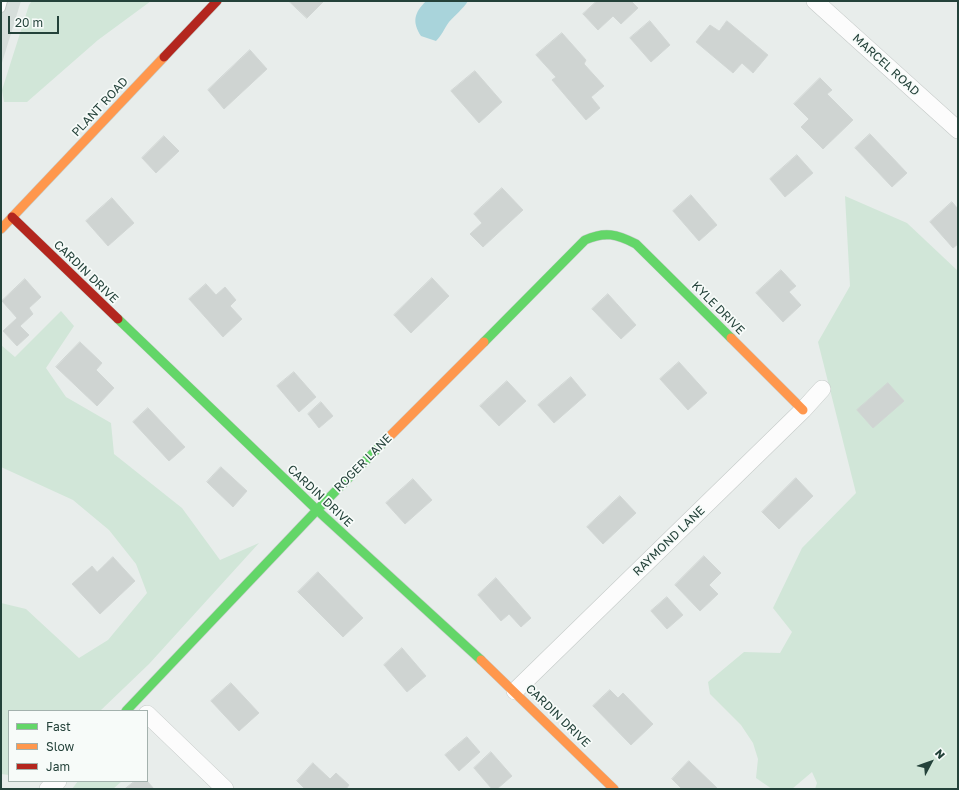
<!DOCTYPE html>
<style>
body{margin:0}
#map{position:relative;width:959px;height:790px;overflow:hidden;background:#e8edeb;font-family:"Golos Text",sans-serif}
canvas{display:block}
.frame{position:absolute;inset:0;border:2px solid #24423a;pointer-events:none}
.legend{position:absolute;left:8px;top:710px;width:140px;height:72px;box-sizing:border-box;background:#f7fbf9;border:1px solid #a3b1ad;margin:0;padding:5px 7px;list-style:none;font-size:12px;color:#24423a}
.legend li{display:flex;align-items:center;gap:8px;height:20px}
.legend b{width:20px;border:1px solid #a3b1ad}
.north{position:absolute;left:911px;top:742px;width:40px;height:40px;-webkit-text-stroke:3px #f7fbf9;paint-order:stroke;rotate:49deg;font-size:11px;font-weight:700;line-height:16px;text-align:center;color:#24423a}
.north::after{content:'';display:block;margin:auto;width:14px;height:18px;background:#24423a;clip-path:polygon(50% 0,100% 100%,50% 72%,0 100%)}
.scale{position:absolute;left:8px;top:16px;width:51px;height:18px;box-sizing:border-box;border:2px solid #24423a;border-top:0;padding-left:5px;font-size:12px;line-height:14px;white-space:nowrap;color:#24423a;-webkit-text-stroke:3px #f7fbf9;paint-order:stroke}
</style>
<div id="map">
<canvas width="959" height="790"></canvas>
<div class="frame"></div>
<ul class="legend">
<li><b style="height:5px;background:#63d668"></b>Fast</li>
<li><b style="height:5px;background:#ff974d"></b>Slow</li>
<li><b style="height:5px;background:#b3261e"></b>Jam</li>
</ul>
<div class="north">N</div>
<div class="scale">20 m</div>
</div>
<script>
const c = document.querySelector('canvas').getContext('2d');
c.lineJoin = 'round';
function fillPath(path, color) { c.fillStyle = color; c.fill(path, 'evenodd'); }
function strokePath(path, color, width, dash) { c.strokeStyle = color; c.lineWidth = width; c.lineCap = dash ? 'butt' : 'round'; c.setLineDash(dash || []); c.stroke(path); }
function drawText(font, color, halo, rows, align = 'center') {
  c.font = font + ' "Golos Text",sans-serif'; c.lineWidth = 3.5; c.setLineDash([]); c.textBaseline = 'middle'; c.strokeStyle = halo; c.fillStyle = color; for (const [text, x, y, turn = 0] of rows) {
    c.save(); c.translate(x, y); c.rotate((+turn || 0) * Math.PI / 180); c.textAlign = isNaN(turn) ? turn : align; if (halo) c.strokeText(text, 0, 0); c.fillText(text, 0, 0); c.restore();
  }
}
fillPath(new Path2D(`
 M 1,1 L 21,1 L 1,66 Z`), '#d6dedb');
fillPath(new Path2D(`
 M 32,1 L 151,1 L 98,40 L 27,102 L 4,102 L 2,90 L 29,5 Z
 M 845,196 L 907,223 L 958,271 L 958,789 L 815,789 L 817,783 L 812,772 L 792,789 L 772,789 L 756,778 L 758,759 L 753,743 L 741,725 L 710,694 L 708,682 L 744,652 L 780,653 L 792,632 L 773,608 L 802,548 L 856,493 L 818,342 L 850,286 Z
 M 61,311 L 74,326 L 46,368 L 66,397 L 111,423 L 114,454 L 182,508 L 220,560 L 259,543 L 149,664 L 100,711 L 9,711 L 9,775 L 1,774 L 1,603 L 26,609 L 79,658 L 108,640 L 147,593 L 136,564 L 109,530 L 73,500 L 1,467 L 1,345 L 15,357 Z
 M 78,781 L 122,781 L 113,789 L 72,789 Z`), '#d1e6d8');
fillPath(new Path2D(`
 M 426,1 L 468,1 C 463,9 455,15 449,22 C 444,29 442,35 436,41 L 421,36 C 412,22 414,13 426,1 Z`), '#a9d4db');
const building = new Path2D(`
 M 289,1 L 324,1 L 307,18 Z
 M 597,1 L 631,1 L 638,8 L 621,24 L 613,16 L 598,30 L 583,14 Z
 M 650,21 L 670,45 L 651,62 L 630,38 Z
 M 727,21 L 768,55 L 753,73 L 742,63 L 733,73 L 696,42 L 710,25 L 719,31 Z
 M 562,33 L 586,60 L 584,64 L 604,86 L 591,97 L 600,108 L 586,120 L 552,80 L 556,77 L 536,55 Z
 M 250,50 L 267,69 L 224,109 L 208,90 Z
 M 475,71 L 502,102 L 479,123 L 451,91 Z
 M 820,78 L 832,90 L 827,94 L 853,120 L 823,149 L 801,127 L 809,119 L 794,104 Z
 M 870,134 L 907,173 L 892,187 L 855,148 Z
 M 164,136 L 179,151 L 156,173 L 142,158 Z
 M 797,155 L 813,173 L 785,197 L 770,179 Z
 M 502,188 L 523,210 L 483,247 L 470,234 L 482,223 L 474,214 Z
 M 691,195 L 717,225 L 699,241 L 673,211 Z
 M 112,198 L 134,223 L 108,246 L 86,221 Z
 M 952,202 L 958,209 L 958,244 L 953,248 L 930,222 Z
 M 781,270 L 796,286 L 789,292 L 801,305 L 783,322 L 756,293 Z
 M 432,278 L 449,296 L 411,333 L 394,315 Z
 M 25,279 L 41,297 L 29,308 L 33,314 L 20,326 L 29,335 L 17,346 L 3,331 L 17,318 L 2,301 Z
 M 206,284 L 216,295 L 225,287 L 236,300 L 230,306 L 242,319 L 223,337 L 189,299 Z
 M 608,294 L 636,325 L 621,339 L 592,309 Z
 M 80,342 L 102,363 L 96,370 L 114,388 L 97,406 L 56,367 Z
 M 679,362 L 707,393 L 688,410 L 660,379 Z
 M 294,372 L 316,397 L 299,412 L 277,386 Z
 M 571,377 L 586,395 L 554,423 L 538,405 Z
 M 507,381 L 526,401 L 499,426 L 480,406 Z
 M 888,383 L 904,401 L 873,428 L 857,410 Z
 M 321,402 L 333,416 L 319,428 L 308,414 Z
 M 148,408 L 185,447 L 169,461 L 133,422 Z
 M 221,467 L 247,491 L 233,507 L 207,482 Z
 M 796,478 L 813,496 L 779,529 L 762,512 Z
 M 413,479 L 432,500 L 405,524 L 386,503 Z
 M 620,496 L 636,513 L 603,544 L 587,527 Z
 M 704,556 L 721,573 L 709,585 L 718,594 L 700,611 L 675,585 Z
 M 113,557 L 135,581 L 100,614 L 72,584 L 92,566 L 97,572 Z
 M 318,572 L 363,618 L 343,637 L 298,592 Z
 M 496,578 L 531,618 L 521,627 L 509,614 L 501,621 L 478,595 Z
 M 667,597 L 683,615 L 667,629 L 651,611 Z
 M 402,648 L 426,676 L 407,692 L 384,665 Z
 M 231,683 L 259,713 L 239,731 L 211,701 Z
 M 610,690 L 618,698 L 623,693 L 653,724 L 631,745 L 593,706 Z
 M 467,737 L 480,752 L 459,771 L 445,755 Z
 M 491,752 L 512,776 L 497,789 L 492,789 L 474,768 Z
 M 689,761 L 718,789 L 682,789 L 672,779 Z
 M 313,763 L 330,779 L 336,773 L 349,785 L 346,789 L 305,789 L 297,781 Z
 M 135,781 L 147,781 L 154,789 L 125,789 Z`);
fillPath(building, '#cfd4d2');
strokePath(building, '#d1d6d4', 1);
const lane = new Path2D(`
 M 1,8 L 3,1`);
const street = new Path2D(`
 M 815,1 L 958,130
 M 515,691 L 803,410 L 822,389
 M 147,714 L 225,789
 M 48,789 L 58,781`);
const fast = new Path2D(`
 M 118,319 L 317,510 L 481,660
 M 484,342 L 585,240 C 605,231 617,234 636,244 L 731,338
 M 126,711 L 317,510 L 389,437`);
const slow = new Path2D(`
 M 1,229 L 164,57
 M 731,338 L 803,410
 M 389,437 L 484,342
 M 481,660 L 614,789`);
const jam = new Path2D(`
 M 164,57 L 217,1
 M 12,217 L 118,319`);
strokePath(lane, '#c5cac8', 10);
strokePath(street, '#c5cac8', 18);
strokePath(fast, '#c3cbc8', 10);
strokePath(slow, '#c3cbc8', 10);
strokePath(jam, '#c3cbc8', 10);
strokePath(lane, '#fcfcfc', 8);
strokePath(street, '#fcfcfc', 17);
strokePath(fast, '#63d668', 9);
strokePath(slow, '#ff974d', 9);
strokePath(jam, '#b3261e', 9);
drawText('12px', '#24423a', '#f7fbf9', [
 ["MARCEL ROAD",886,65,42],
 ["PLANT ROAD",100,107,-47],
 ["CARDIN DRIVE",86,272,44],
 ["KYLE DRIVE",718,308,45],
 ["ROGER LANE",363,463,-45],
 ["CARDIN DRIVE",320,496,43],
 ["RAYMOND LANE",669,541,-44],
 ["CARDIN DRIVE",558,716,44]
]);
</script>
